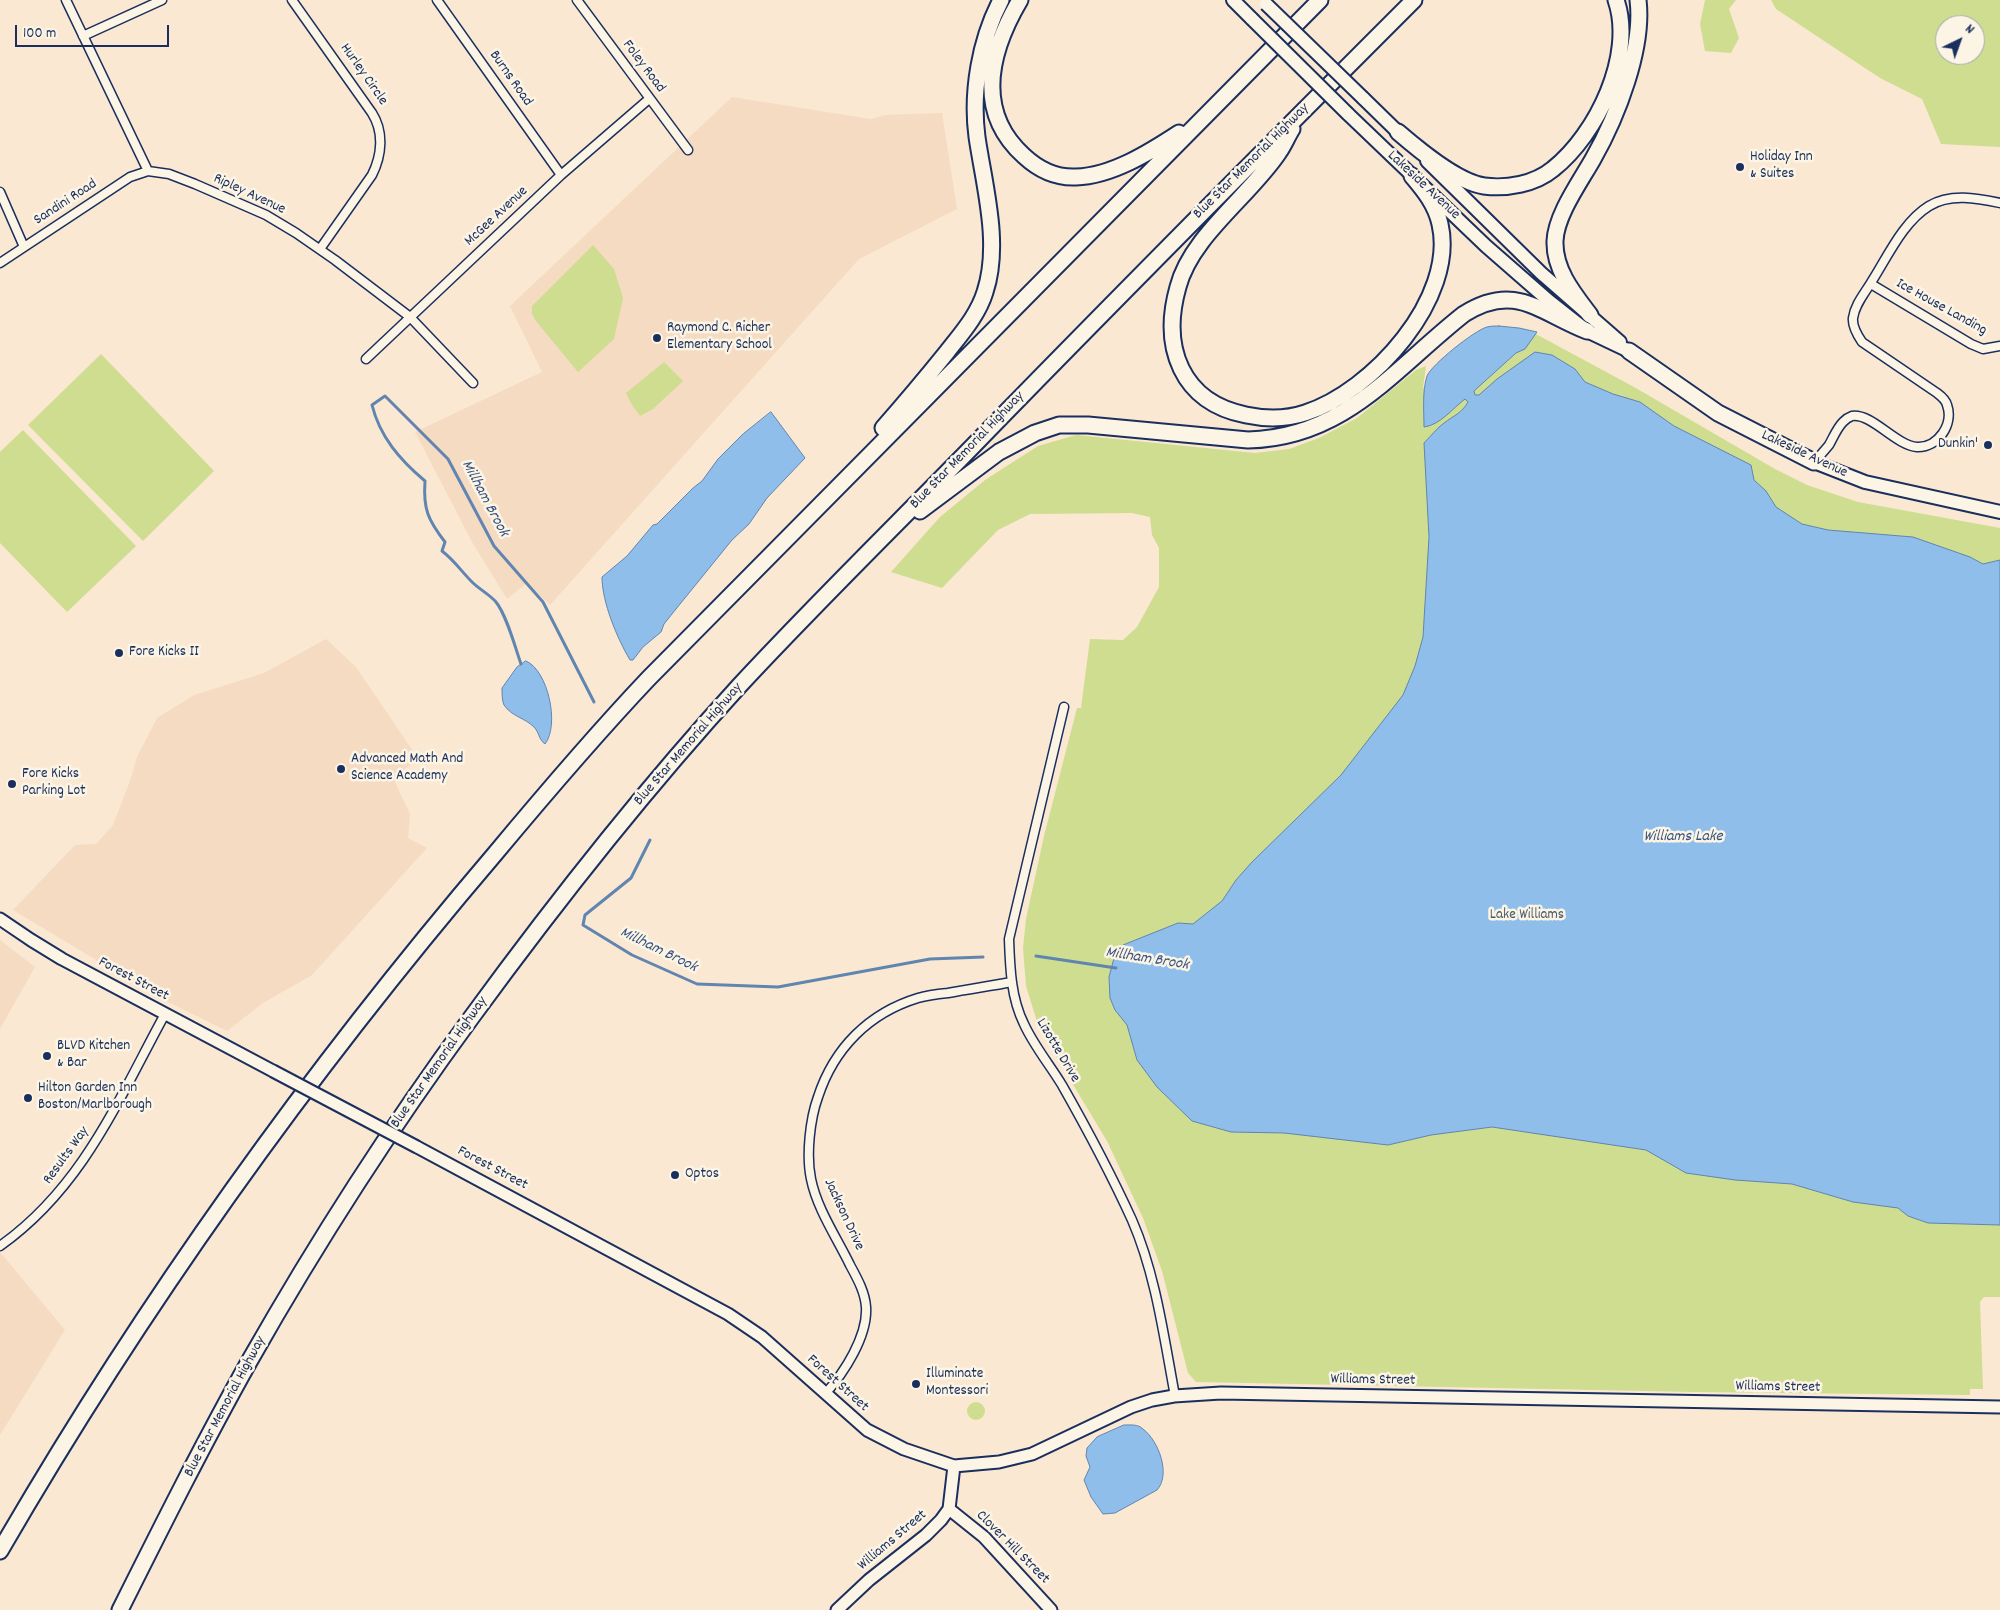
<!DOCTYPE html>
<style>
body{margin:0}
#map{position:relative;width:2000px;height:1610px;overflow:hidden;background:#fae8d2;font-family:Dekko,sans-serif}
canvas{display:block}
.north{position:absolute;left:1935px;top:15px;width:50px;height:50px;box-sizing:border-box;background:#fcf5e5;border:1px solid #a2a6af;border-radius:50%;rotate:42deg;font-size:14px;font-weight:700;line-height:20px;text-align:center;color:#1b2f5e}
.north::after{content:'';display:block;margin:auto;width:18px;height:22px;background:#1b2f5e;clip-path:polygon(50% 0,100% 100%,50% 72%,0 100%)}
.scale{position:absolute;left:15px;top:25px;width:154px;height:22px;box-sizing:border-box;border:2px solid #1b2f5e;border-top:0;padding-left:6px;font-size:15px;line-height:18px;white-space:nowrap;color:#1b2f5e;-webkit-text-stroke:4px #fcf5e5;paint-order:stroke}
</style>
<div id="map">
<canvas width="2000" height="1610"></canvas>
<div class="north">N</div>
<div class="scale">100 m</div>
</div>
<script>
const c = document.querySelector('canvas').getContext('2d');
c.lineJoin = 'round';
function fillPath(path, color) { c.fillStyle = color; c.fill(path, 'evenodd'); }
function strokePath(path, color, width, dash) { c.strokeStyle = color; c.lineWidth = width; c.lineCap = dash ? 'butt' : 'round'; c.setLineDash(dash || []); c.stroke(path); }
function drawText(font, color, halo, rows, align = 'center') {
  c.font = font + ' Dekko,sans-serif'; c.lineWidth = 5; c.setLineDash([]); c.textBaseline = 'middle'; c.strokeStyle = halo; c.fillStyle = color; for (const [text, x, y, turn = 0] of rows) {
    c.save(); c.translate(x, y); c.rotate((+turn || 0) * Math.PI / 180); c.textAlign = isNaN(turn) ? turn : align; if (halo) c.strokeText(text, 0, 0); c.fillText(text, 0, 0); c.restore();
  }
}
fillPath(new Path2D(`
 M 732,97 L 871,119 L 885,115 L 942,113 L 957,209 L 859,259 L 550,605 L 527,583 L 507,599 L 472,542 L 415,432 L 542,372 L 510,306 Z
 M 326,639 L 356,667 L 419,760 L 398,773 L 395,782 L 410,814 L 408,838 L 427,848 L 312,975 L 263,1003 L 227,1031 L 156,996 L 13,910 L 75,845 L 96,844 L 113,825 L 130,781 L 137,757 L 157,718 L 194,695 L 264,673 Z
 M 0,940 L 35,967 L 0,1029 Z
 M 0,1252 L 65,1330 L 0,1435 Z`), '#f5dbc2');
fillPath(new Path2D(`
 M 1705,0 L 1736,0 L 1729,9 L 1739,38 L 1731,53 L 1705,51 L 1700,24 Z
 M 1771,0 L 2000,0 L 2000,147 L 1941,144 L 1922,99 L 1880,78 L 1776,9 ZM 1945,25 L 1975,25 L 1975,55 L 1945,55 Z
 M 593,245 L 614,269 L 623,298 L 614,339 L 578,372 L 536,321 L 532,314 L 532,306 Z
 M 1532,332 L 1634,387 L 1775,469 L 1807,485 L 1858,502 L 2000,528 L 2000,1297 L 1984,1297 L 1980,1302 L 1983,1389 L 1970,1389 L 1970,1395 L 1695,1392 L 1196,1382 L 1188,1373 L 1162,1271 L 1143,1218 L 1107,1141 L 1039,1028 L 1026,986 L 1023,948 L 1026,919 L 1044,836 L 1077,708 L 1081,708 L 1090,639 L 1123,640 L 1137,627 L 1159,587 L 1159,548 L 1152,535 L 1150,517 L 1132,513 L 1030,514 L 998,530 L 942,588 L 891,572 L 940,517 L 985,480 L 1038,446 L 1076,435 L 1255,453 L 1289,449 L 1319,438 L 1357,418 L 1416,370 L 1426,366 L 1423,388 L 1476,343 Z
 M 101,354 L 214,471 L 143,541 L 28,425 Z
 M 664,362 L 683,381 L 653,409 L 640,416 L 632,405 L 626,393 Z
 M 23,430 L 136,546 L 67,612 L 0,543 L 0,452 Z
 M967 1411a9 9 0 1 1 18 0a9 9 0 1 1-18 0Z`), '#cfdd90');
const water = new Path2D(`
 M 1499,326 L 1519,328 L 1537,332 L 1525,349 L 1516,353 L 1474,391 L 1475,395 L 1479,395 L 1497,379 L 1535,352 L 1552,355 L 1575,369 L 1585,382 L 1613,394 L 1640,402 L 1674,426 L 1751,465 L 1754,480 L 1766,491 L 1776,507 L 1802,524 L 1828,530 L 1913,537 L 1970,557 L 1983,564 L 2000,560 L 2000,1225 L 1928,1223 L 1908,1216 L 1898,1208 L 1853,1202 L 1792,1184 L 1735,1180 L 1686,1173 L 1646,1150 L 1492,1127 L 1431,1135 L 1388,1145 L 1284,1133 L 1231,1132 L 1192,1121 L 1157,1087 L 1137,1060 L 1127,1025 L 1115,1010 L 1110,998 L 1109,977 L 1114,958 L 1123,945 L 1178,923 L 1193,924 L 1222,901 L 1236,880 L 1252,862 L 1341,775 L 1403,695 L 1415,666 L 1423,637 L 1429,537 L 1424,443 C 1431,436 1437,428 1444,423 C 1453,416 1462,413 1468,402 L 1465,399 C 1452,409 1440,425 1424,427 C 1424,411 1422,392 1427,376 C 1431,365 1475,330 1487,327 C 1491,326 1495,326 1499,326 Z
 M 771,412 L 805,458 L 767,498 L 749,524 L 732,540 L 676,609 L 664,624 L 661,632 L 643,647 L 633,660 L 630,660 C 617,638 602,602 602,577 L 627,556 L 653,525 L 657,524 L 693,488 L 702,481 L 718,459 L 743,434 Z
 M 526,661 C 548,670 560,725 545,744 C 539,740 539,732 534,727 C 525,718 511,716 504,705 C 502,701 502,693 502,688 L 517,667 Z
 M 1124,1425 C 1131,1425 1138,1424 1143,1429 C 1159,1441 1171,1475 1157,1490 L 1115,1513 L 1103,1514 L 1091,1497 L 1084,1480 L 1090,1467 L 1086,1456 L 1087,1448 L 1097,1437 Z`);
fillPath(water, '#8ebee9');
strokePath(water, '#6085b1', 1);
strokePath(new Path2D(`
 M 521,664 C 515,647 507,616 496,602 C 490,595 479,589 472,582 C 462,572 454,560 442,551 L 445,542 C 428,520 423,509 425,481 C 400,460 380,437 372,405 L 385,396 L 448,459 L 494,546 L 543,602 L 594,702
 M 650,840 L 631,878 L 585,915 L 583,925 L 632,955 L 697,984 L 778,987 L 930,959 L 983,957
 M 1036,956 L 1116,968`), '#6085b1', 3);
const street = new Path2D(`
 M 66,0 L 148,171 L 169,174 L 195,184 L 266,215 L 296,233 L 335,260 L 410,317 L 473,383
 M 292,0 L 372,113 C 384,132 382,155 372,175 L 320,249
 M 437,0 L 561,175
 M 577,0 L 688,150
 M 83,36 L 162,0
 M 0,192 L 24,247
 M 0,263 L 130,177 L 148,171
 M 1871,284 L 1971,344 L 1983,349 L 2000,346
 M 366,359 L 561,175 L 649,99
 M 1814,462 C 1819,457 1824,451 1829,445 C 1833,438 1837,428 1843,422 C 1845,420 1849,417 1852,416 C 1872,413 1895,445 1917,447 C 1938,448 1954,424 1947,405 C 1946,400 1941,396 1937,393 L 1862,342 C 1858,336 1852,326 1853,318 C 1855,304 1865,293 1872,281 C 1888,256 1903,222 1929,206 C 1950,193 1977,198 2000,203
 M 1064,707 L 1009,939 C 1010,968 1011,998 1024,1024 C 1034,1046 1050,1065 1062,1085 C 1087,1129 1111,1174 1132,1220 C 1156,1275 1164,1338 1175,1396
 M 0,1246 C 83,1187 118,1100 165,1014
 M 825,1394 C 844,1373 868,1336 866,1307 C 865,1292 857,1278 850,1265 C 837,1238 817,1209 811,1179 C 806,1155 810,1119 818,1097 C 834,1048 869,1013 918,998 C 928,995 938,994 948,993 C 969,989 991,986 1012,982`);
const secondary = new Path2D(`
 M 0,919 L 31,940 L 62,959 L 273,1071
 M 417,1147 L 728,1314 L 762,1337 L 867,1430 L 904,1449 L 954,1466 L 999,1462 L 1032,1454 L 1131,1407 L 1152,1400 L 1174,1396 L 1221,1393 L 2000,1407
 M 949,1509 L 984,1537 L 1051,1610
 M 837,1610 L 869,1580 L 926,1535 L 941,1520 L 949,1509 L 954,1466`);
const primary = new Path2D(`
 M 1233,0 L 1252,19
 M 1363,98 L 1404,138
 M 1348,114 L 1486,246 L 1549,301 L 1587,331 L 1629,351
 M 1427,161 L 1541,273 L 1620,342
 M 1814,462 L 1865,482 L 2000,512`);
const highway = new Path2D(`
 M 1020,0 C 990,51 974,111 1024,156 C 1038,169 1056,178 1076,177 C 1112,176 1150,152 1179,133
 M 1292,129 C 1287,137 1284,145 1279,152 C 1250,196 1191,236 1178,287 C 1161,347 1181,402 1246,415 C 1265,419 1287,419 1305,413 C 1372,392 1457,298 1440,224 C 1436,205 1424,190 1412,176
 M 1398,132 C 1419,150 1457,182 1484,186 C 1507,189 1535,184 1553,169 C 1597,134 1635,55 1616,0
 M 1590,315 C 1574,294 1554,270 1555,241 C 1556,215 1580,182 1593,159 C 1617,117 1644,48 1638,0
 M 1629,351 L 1718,413 L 1814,462
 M 883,428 C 905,403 926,378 947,352 C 961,334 978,315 985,292 C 1001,244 984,185 977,137 C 971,92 980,40 1001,0
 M 920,511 L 999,452 L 1035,433 L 1059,425 L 1088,425 L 1248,440 C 1345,438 1394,369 1464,314 C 1515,282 1539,312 1587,331
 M 0,1551 C 143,1304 309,1072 494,855 C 544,795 595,735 649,678 L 1320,0
 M 120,1610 C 162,1526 204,1442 250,1360 C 317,1242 391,1127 471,1018 C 555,903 644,790 740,685 C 816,603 896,525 973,446 C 1119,296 1266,148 1414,0`);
strokePath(street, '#1b2f5e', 11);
strokePath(secondary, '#1b2f5e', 15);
strokePath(primary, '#1b2f5e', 16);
strokePath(highway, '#1b2f5e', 19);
strokePath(street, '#fcf5e5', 8);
strokePath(secondary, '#fcf5e5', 11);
strokePath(primary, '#fcf5e5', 12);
strokePath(highway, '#fcf5e5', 15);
const secondaryBridge = new Path2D(`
 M 273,1071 L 417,1147`);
const primaryBridge = new Path2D(`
 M 1266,4 L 1363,98
 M 1252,19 L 1348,114`);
strokePath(secondaryBridge, '#1b2f5e', 15, []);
strokePath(primaryBridge, '#1b2f5e', 16, []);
strokePath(secondaryBridge, '#fcf5e5', 11);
strokePath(primaryBridge, '#fcf5e5', 12);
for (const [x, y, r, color] of [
 [1740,167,5,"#1b2f5e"],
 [657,338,5,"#1b2f5e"],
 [1988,445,5,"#1b2f5e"],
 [119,653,5,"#1b2f5e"],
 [341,769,5,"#1b2f5e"],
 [12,784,5,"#1b2f5e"],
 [47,1056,5,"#1b2f5e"],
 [28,1098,5,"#1b2f5e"],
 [675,1175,5,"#1b2f5e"],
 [916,1384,5,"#1b2f5e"]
]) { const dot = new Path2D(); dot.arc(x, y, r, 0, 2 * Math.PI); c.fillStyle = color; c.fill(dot); strokePath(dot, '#fcf5e5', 2); }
drawText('15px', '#1b2f5e', '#fcf5e5', [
 ["Foley Road",643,67,53],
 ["Hurley Circle",363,75,55],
 ["Burns Road",510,79,55],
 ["Blue Star Memorial Highway",1252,162,-45],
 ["Lakeside Avenue",1423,186,43],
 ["Ripley Avenue",249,195,25],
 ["Sandini Road",66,203,-33],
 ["McGee Avenue",497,217,-43],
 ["Ice House Landing",1941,308,29],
 ["Blue Star Memorial Highway",968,451,-46],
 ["Lakeside Avenue",1804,455,25],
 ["Blue Star Memorial Highway",689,745,-49],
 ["Forest Street",133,980,28],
 ["Lizotte Drive",1057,1051,59],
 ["Blue Star Memorial Highway",440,1063,-55],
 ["Results Way",67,1156,-54],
 ["Forest Street",492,1169,28],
 ["Jackson Drive",843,1215,65],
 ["Williams Street",1373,1381,1],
 ["Forest Street",837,1384,42],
 ["Williams Street",1778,1388,1],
 ["Blue Star Memorial Highway",226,1407,-62],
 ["Williams Street",893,1541,-40],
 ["Clover Hill Street",1012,1548,45]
]);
drawText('15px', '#1b2f5e', '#fcf5e5', [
 ["Holiday Inn",1750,158],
 ["& Suites",1750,175],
 ["Raymond C. Richer",667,329],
 ["Elementary School",667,346],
 ["Dunkin'",1978,445,"right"],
 ["Fore Kicks II",129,653],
 ["Advanced Math And",351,760],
 ["Science Academy",351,777],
 ["Fore Kicks",22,775],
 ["Parking Lot",22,792],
 ["BLVD Kitchen",57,1047],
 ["& Bar",57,1064],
 ["Hilton Garden Inn",38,1089],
 ["Boston/Marlborough",38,1106],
 ["Optos",685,1175],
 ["Illuminate",926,1375],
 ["Montessori",926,1392]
], 'left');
drawText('15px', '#485a6a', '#fcf5e5', [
 ["Lake Williams",1527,916]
]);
drawText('italic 16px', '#385381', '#fcf5e5', [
 ["Millham Brook",484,499,62],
 ["Williams Lake",1683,838],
 ["Millham Brook",658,951,26],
 ["Millham Brook",1147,960,9]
]);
</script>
